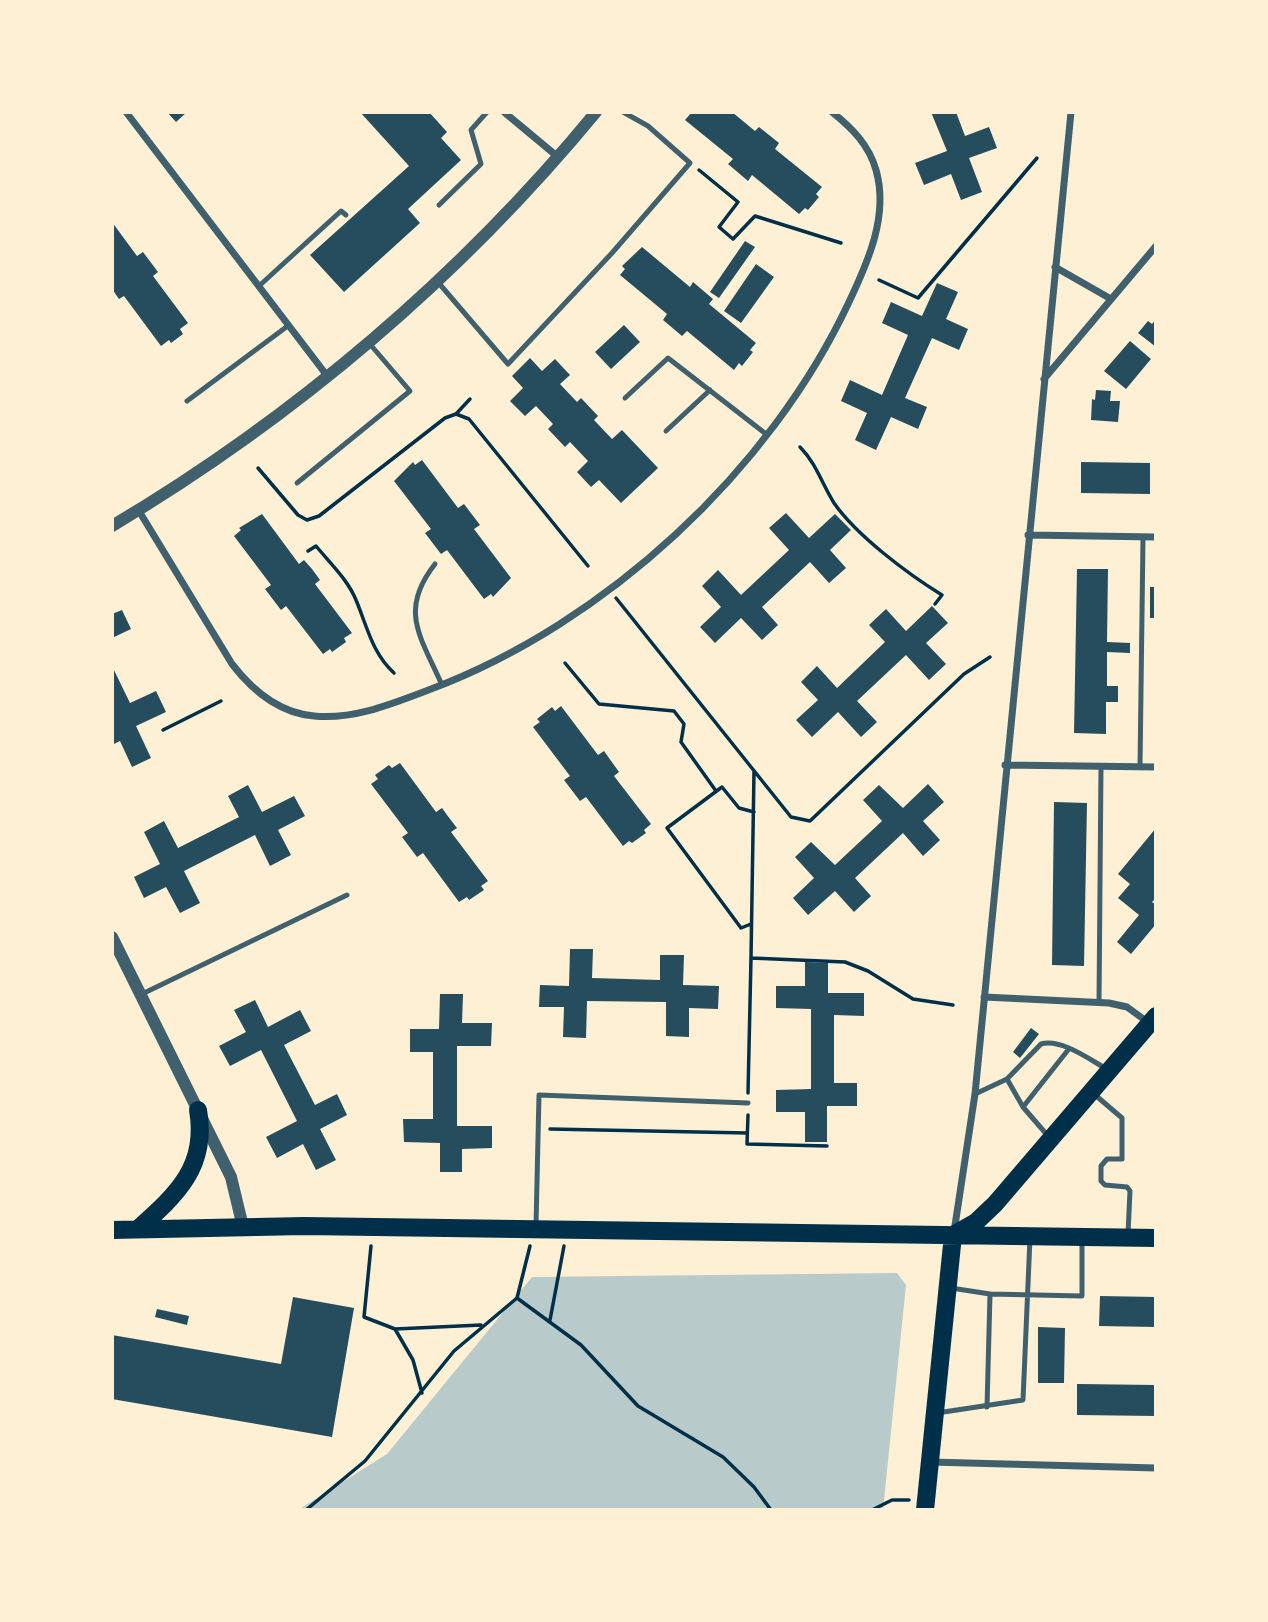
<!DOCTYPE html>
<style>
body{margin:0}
#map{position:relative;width:1268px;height:1622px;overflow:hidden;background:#fdf0d5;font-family:"DM Sans",sans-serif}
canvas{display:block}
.frame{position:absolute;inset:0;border:114px solid #fdf0d5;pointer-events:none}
</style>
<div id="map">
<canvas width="1268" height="1622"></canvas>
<div class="frame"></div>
</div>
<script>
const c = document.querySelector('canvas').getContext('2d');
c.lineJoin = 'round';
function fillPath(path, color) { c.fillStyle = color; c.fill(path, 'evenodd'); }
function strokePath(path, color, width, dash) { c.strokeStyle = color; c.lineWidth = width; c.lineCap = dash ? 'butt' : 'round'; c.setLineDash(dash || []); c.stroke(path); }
fillPath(new Path2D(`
 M 897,1273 L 906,1285 L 883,1510 L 298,1510 L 387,1454 L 532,1277 Z`), '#b9caca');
fillPath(new Path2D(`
 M 167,112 L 187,112 L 176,122 Z
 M 360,112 L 429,112 L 447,132 L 441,138 L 461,160 L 408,209 L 420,223 L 344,292 L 310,255 L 409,166 Z
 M 692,112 L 732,112 L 755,131 L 759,127 L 779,143 L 775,149 L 822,187 L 816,194 L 819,197 L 808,210 L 805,208 L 799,214 L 752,175 L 748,181 L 728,164 L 733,159 L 685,120 Z
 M 931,112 L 956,112 L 965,136 L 989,127 L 997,148 L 969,158 L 982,192 L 961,200 L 951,174 L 924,185 L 915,163 L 947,151 Z
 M 112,222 L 137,256 L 143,252 L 158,272 L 153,276 L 188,323 L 180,329 L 183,334 L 171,343 L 169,340 L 161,346 L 124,296 L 119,299 L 112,289 Z
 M 745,241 L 755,247 L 719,298 L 710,292 Z
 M 642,247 L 690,287 L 693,282 L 713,299 L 709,304 L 756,343 L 750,350 L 753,352 L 742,366 L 739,363 L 734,370 L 687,331 L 682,336 L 663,320 L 667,314 L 620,275 L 625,269 L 622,266 Z
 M 756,264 L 774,277 L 741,323 L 724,311 Z
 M 937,283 L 958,292 L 946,319 L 968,329 L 959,350 L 932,338 L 905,398 L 927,407 L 918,429 L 891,417 L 876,450 L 855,440 L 867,413 L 841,401 L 850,380 L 882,395 L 908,335 L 882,323 L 891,302 L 922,316 Z
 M 1156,319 L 1156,347 L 1138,333 L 1148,321 L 1152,324 Z
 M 624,325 L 640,342 L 611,369 L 595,352 Z
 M 1130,341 L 1151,359 L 1126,389 L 1104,371 Z
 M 530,358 L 542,371 L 555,359 L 570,375 L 560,384 L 577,402 L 581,398 L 598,416 L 594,420 L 612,439 L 622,430 L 658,468 L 621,503 L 599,480 L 591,487 L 577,472 L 588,461 L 570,442 L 565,447 L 548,429 L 553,424 L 536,406 L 525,416 L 510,401 L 523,388 L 512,376 Z
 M 1096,390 L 1111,391 L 1110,401 L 1120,401 L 1118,422 L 1091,420 L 1092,399 L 1095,400 Z
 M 422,460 L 458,508 L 464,504 L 480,525 L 474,529 L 511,578 L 493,597 L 491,594 L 484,599 L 447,550 L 441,554 L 425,533 L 431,529 L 394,481 L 413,462 L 415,465 Z
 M 1081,462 L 1150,463 L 1150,494 L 1081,493 Z
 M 786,513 L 809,538 L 835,514 L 851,530 L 830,550 L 846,568 L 829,583 L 810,562 L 762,607 L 778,625 L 762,640 L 741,618 L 715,643 L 700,627 L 721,607 L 702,586 L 718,570 L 741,595 L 789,550 L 769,528 Z
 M 262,514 L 299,564 L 304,560 L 312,569 L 320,580 L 315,584 L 352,633 L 344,638 L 346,642 L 332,652 L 330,649 L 323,654 L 286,606 L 281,610 L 265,589 L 271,585 L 234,536 L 241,530 L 239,528 Z
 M 1077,569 L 1108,569 L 1107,642 L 1130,643 L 1130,653 L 1107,652 L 1107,686 L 1118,686 L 1118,702 L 1106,702 L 1106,734 L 1074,733 Z
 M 1150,587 L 1156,587 L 1156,618 L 1150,618 Z
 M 932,606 L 948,623 L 926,643 L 946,664 L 929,680 L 906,655 L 857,701 L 877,722 L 861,737 L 838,712 L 812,737 L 796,720 L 818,700 L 801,682 L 817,666 L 837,688 L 885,642 L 869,625 L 886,609 L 906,631 Z
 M 122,610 L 131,629 L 112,638 L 112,614 Z
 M 112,666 L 130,703 L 156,691 L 166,712 L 136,726 L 151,758 L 132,767 L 120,741 L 112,745 Z
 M 561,706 L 598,755 L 604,751 L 619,772 L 614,776 L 651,824 L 644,830 L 646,833 L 632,843 L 629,841 L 623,846 L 586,797 L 580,801 L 564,780 L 570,776 L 533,727 L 540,722 L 537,719 L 552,707 L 555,711 Z
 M 400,763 L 436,812 L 442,808 L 447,815 L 457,828 L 451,832 L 488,881 L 481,886 L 484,890 L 469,900 L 467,897 L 459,902 L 423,853 L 417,857 L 402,837 L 408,833 L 371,784 L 378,779 L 375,775 L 389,765 L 392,768 Z
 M 928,784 L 944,802 L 923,821 L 940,840 L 923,856 L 903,833 L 855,878 L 871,896 L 854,912 L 835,891 L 808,915 L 793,898 L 814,878 L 795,857 L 811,842 L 835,865 L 882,821 L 863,800 L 879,785 L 903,808 Z
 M 248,785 L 262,812 L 294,796 L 305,816 L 278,830 L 291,855 L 270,866 L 255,835 L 184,871 L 200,903 L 180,913 L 166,887 L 144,898 L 134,877 L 160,864 L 144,832 L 164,821 L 178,848 L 239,817 L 228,796 Z
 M 1054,802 L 1087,803 L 1084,966 L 1052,965 Z
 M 1156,828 L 1156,898 L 1152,902 L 1156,905 L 1156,924 L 1131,954 L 1117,942 L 1139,915 L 1118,898 L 1130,884 L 1118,874 Z
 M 570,949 L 593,949 L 592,978 L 660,980 L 660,955 L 684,955 L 683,985 L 719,986 L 718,1009 L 689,1008 L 689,1037 L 666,1036 L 666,1002 L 587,1001 L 586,1038 L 563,1037 L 564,1007 L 539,1007 L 540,985 L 569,986 Z
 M 805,962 L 828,963 L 828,993 L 864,993 L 864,1016 L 834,1015 L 834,1083 L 857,1083 L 857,1106 L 827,1106 L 827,1142 L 805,1142 L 805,1112 L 776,1112 L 776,1090 L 811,1089 L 811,1009 L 776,1008 L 776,986 L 805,986 Z
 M 440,994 L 463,994 L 462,1023 L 492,1023 L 491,1046 L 457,1046 L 457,1126 L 492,1126 L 492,1148 L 462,1149 L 462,1172 L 440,1172 L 440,1143 L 404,1142 L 403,1119 L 433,1119 L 433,1052 L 410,1052 L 410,1029 L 439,1029 Z
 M 255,1000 L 268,1027 L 300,1010 L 311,1031 L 284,1045 L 315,1105 L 337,1094 L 347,1115 L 320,1129 L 336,1160 L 316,1170 L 303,1144 L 277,1158 L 266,1137 L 297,1121 L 261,1050 L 230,1066 L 219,1046 L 246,1032 L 234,1010 Z
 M 1031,1028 L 1039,1034 L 1020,1058 L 1013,1052 Z
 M 1100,1296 L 1156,1297 L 1156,1327 L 1099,1326 Z
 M 293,1297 L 354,1308 L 332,1437 L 112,1399 L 112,1335 L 281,1364 Z
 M 157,1309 L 189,1316 L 187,1325 L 155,1317 Z
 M 1038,1327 L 1065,1328 L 1064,1383 L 1038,1383 Z
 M 1077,1384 L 1156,1385 L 1156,1416 L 1077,1415 Z`), '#264d5e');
strokePath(new Path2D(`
 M 699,170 L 738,202 L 719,227 L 733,239 L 755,216 L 841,243
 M 879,280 L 918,298 L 1037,158
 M 456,414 L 470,399
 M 800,447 C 816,463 822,484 834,503 C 857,536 908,574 942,595 L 935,604
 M 258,468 L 298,515 L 307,520 L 319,516 L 445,418 L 456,414 L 469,419 L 588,566
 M 308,551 L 316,546 C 330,563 348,580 356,600 C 367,626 372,653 394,673
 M 616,598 L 791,817 L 810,821 L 964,674 L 990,657
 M 565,663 L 599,704 L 674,711 L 684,724 L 681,742 L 716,791
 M 163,730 L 221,701
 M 751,924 L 741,928 L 667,828 L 722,787 L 739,808 L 754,812
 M 751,958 L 754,771
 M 748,1093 L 751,958 L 845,962 L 868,971 L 913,999 L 953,1005
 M 748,1115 L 747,1144 L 827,1146
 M 550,1129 L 747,1133
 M 371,1246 L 364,1317 L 395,1329 L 413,1360 L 422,1393
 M 517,1298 L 530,1246
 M 550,1320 L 564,1246
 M 395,1329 L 481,1325
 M 306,1510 L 365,1461 L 454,1351 L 517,1298 L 581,1345 L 638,1406 L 723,1457 L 754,1487 L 771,1510
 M 872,1510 L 892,1500 L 909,1500`), '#003049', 3.5);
strokePath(new Path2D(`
 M 439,205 L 481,164 L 471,130 L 487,112
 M 437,281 L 508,364 L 612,253 L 690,163 L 648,126 L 623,112
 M 259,286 L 341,211 L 346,215
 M 625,398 L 668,358 L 766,434
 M 187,401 L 289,325
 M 666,431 L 710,390
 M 297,483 L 410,391 L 369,343
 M 435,564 C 398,611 421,637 442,685
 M 1140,767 L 1143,537
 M 142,994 L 347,895
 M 1099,1002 L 1101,766
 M 1007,1079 L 1023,1107 L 1068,1050
 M 975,1094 L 1007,1079 L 1041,1044 C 1060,1038 1089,1059 1105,1068
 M 1094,1094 L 1122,1118 L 1122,1159 L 1107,1159 L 1101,1166 L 1101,1181 L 1105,1185 L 1127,1187 L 1130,1191 L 1128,1234
 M 1023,1107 L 1048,1136
 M 536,1225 L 539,1095 L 748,1103
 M 951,1288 L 990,1294
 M 987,1407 L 990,1294 L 1082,1296 L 1082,1240
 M 937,1413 L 1023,1400 L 1030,1238`), '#3f606c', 5);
strokePath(new Path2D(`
 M 126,112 L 328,377
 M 504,112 L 558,157
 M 1055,267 L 1111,299
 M 1044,379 L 1156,246
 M 139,511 L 232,664 C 252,690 279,713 314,716 C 354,720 394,703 431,689 C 606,623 770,471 849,302 C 868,262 889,215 876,170 C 869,145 852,128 832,112
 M 1028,535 L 1156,537
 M 1005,765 L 1156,767
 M 984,997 L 1109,1003 L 1127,1007 L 1149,1023
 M 954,1232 L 975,1094 L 1071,112
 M 930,1462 L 1156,1468`), '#3f606c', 7);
strokePath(new Path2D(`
 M 112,526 C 295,417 460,277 596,112
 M 112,937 L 231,1177 L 243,1227`), '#3f606c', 12);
strokePath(new Path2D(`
 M 138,1229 C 176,1195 208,1167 198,1110
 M 112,1230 L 304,1226 L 1156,1238
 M 953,1235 L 976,1222 L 995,1204 L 1156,1016
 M 925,1510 L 953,1235`), '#003049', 18);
</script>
